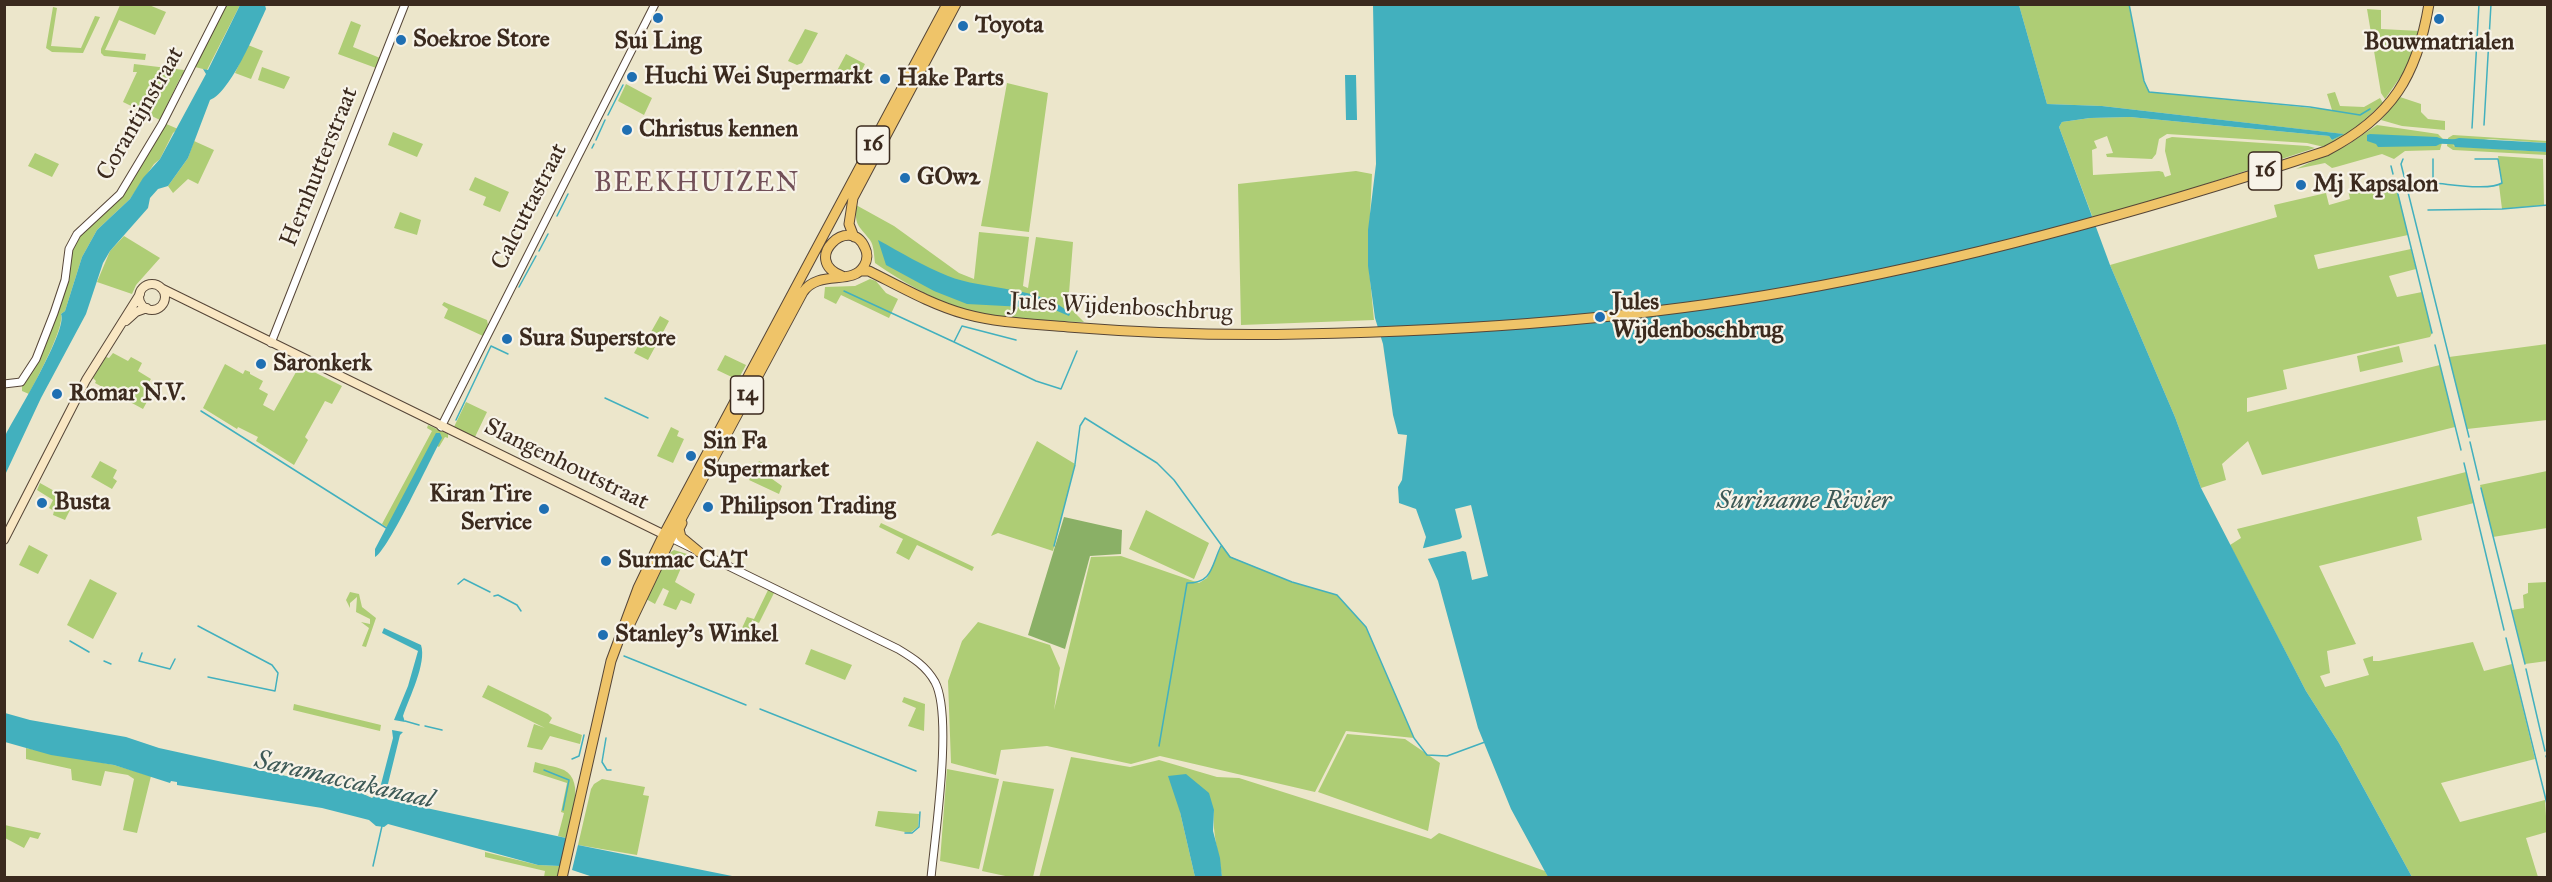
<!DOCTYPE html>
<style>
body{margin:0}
#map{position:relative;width:2552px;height:882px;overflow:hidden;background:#ece6cb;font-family:"IM FELL Great Primer",serif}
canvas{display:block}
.frame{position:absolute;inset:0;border:6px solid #3b2a1e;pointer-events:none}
</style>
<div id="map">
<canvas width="2552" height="882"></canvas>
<div class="frame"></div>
</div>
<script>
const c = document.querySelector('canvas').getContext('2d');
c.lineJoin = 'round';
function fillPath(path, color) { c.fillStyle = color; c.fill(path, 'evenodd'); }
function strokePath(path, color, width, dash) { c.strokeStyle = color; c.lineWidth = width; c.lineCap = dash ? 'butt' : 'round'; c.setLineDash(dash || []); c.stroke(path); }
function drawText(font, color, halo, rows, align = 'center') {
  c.font = font + ' "IM FELL Great Primer",serif'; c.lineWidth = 4.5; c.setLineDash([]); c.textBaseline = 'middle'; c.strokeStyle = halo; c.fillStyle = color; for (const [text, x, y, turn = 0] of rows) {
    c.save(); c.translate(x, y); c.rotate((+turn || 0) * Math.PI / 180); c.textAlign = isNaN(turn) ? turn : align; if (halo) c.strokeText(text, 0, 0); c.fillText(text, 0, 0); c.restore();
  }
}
fillPath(new Path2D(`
 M 120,5 L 149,5 L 166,12 L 155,35 L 119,20 L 105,50 L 146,54 L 145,60 L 104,56 L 101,53 L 101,49 Z
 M 226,5 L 240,5 L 207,70 L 195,67 Z
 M 2019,5 L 2129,5 L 2144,81 L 2150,92 L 2332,110 L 2327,94 L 2335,92 L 2340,106 L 2364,107 L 2380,98 L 2383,103 L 2350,133 L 2332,144 L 2324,147 L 2307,143 L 2167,134 L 2159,139 L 2156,154 L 2152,159 L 2107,157 L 2106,154 L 2113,153 L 2107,136 L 2094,141 L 2097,148 L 2092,150 L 2093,175 L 2159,171 L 2163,172 L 2165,177 L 2171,175 L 2165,151 L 2166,139 L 2172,137 L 2308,146 L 2315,148 L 2094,221 L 2059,127 L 2062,122 L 2090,118 L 2130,117 L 2329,136 L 2332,140 L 2343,134 L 2102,106 L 2047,104 Z
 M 53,7 L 57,8 L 51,46 L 81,48 L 95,16 L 100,17 L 83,53 L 52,52 L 46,48 Z
 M 2367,9 L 2381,10 L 2381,29 L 2420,31 L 2408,66 L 2385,99 L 2381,93 Z
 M 351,21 L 361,25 L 353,47 L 380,58 L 376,68 L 338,54 Z
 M 805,29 L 818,33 L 802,63 L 797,65 L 788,61 Z
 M 248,45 L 263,51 L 251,79 L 235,73 Z
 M 846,54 L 865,64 L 858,78 L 846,73 L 841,82 L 833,78 Z
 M 134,64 L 184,70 L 183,76 L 181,76 L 160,120 L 123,102 L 137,72 L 133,72 Z
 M 262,67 L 290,77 L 284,89 L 258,80 Z
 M 1007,83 L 1048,93 L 1029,232 L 981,226 Z
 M 626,84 L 652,98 L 644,115 L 618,101 Z
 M 2400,97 L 2421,104 L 2421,112 L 2428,119 L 2445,121 L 2445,130 L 2402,126 L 2381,120 Z
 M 164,123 L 178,129 L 173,133 L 160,159 L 154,164 L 130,199 L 97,230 L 82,257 L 65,311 L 61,314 C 65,327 36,380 29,394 L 22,391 L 22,384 L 38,359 L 72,249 L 81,233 L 110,207 Z
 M 2377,125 L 2438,134 L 2443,139 L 2440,150 L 2405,151 L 2394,159 L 2382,154 L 2336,167 L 2332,168 L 2325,163 L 2296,169 L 2349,144 Z
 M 393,132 L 423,144 L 417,157 L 388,145 Z
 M 2453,135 L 2547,141 L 2547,143 L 2489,139 L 2452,146 L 2547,152 L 2547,155 L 2453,150 L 2447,146 L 2448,138 Z
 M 194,141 L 214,150 L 198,184 L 188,179 L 173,193 L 168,186 L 188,158 Z
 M 35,153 L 59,164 L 52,177 L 28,166 Z
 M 2498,156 L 2543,159 L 2544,205 L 2502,209 L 2499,185 L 2502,183 Z
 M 1356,171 L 1372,174 L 1368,258 L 1374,320 L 1241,325 L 1238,184 Z
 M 475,177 L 509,192 L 500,212 L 483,205 L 486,197 L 469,190 Z
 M 2395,180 L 2408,235 L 2314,255 L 2318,269 L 2411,249 L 2416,269 L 2389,276 L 2397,297 L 2422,292 L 2432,333 L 2430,337 L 2283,370 L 2287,389 L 2247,398 L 2247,412 L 2440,365 L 2455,427 L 2262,475 L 2248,441 L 2222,464 L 2226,480 L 2201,488 L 2175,417 L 2110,265 L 2277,217 L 2274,205 L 2326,193 L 2329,205 L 2350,199 L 2348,190 Z
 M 856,205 L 894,226 L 959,273 L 974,279 L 979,232 L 1029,237 L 1023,286 L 1028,288 L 1036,237 L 1073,242 L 1068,306 L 1084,322 C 1050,321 1016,322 983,315 C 948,308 905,284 875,263 C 874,256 874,245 870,240 C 858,224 855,227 856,205 Z
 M 400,212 L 421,220 L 417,235 L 394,228 Z
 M 124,236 L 160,258 L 136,285 L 132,294 L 97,282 L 110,251 Z
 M 870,279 L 876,281 L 886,293 L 898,299 L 889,318 L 841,295 L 836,304 L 824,298 L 825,287 L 855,286 Z
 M 444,302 L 487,320 L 488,325 L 483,336 L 444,318 L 448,309 L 442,305 Z
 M 660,316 L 669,321 L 648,360 L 634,353 L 638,346 L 642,348 Z
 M 2547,344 L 2547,420 L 2467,429 L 2449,357 Z
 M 2399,346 L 2403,362 L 2360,372 L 2357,356 Z
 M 113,353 L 128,361 L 131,357 L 142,363 L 138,371 L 151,379 L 149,382 L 155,387 L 143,409 L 95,383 L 96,381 L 93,378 L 106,357 L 109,358 Z
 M 725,355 L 746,365 L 738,380 L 717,370 Z
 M 225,364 L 243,374 L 245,370 L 250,372 L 250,374 L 263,381 L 259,389 L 268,394 L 263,405 L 274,411 L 300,365 L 342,386 L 332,404 L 325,401 L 305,437 L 308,440 L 294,465 L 256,441 L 258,437 L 238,427 L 237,429 L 203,408 Z
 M 466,402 L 487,412 L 474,439 L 453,429 Z
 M 428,425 L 448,434 L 448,438 L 445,437 L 439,447 L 437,446 L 441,438 L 438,434 L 388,528 L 382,524 L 432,431 L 427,428 Z
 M 671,427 L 679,431 L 677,436 L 684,439 L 673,463 L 657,456 Z
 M 1037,441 L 1075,464 L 1053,551 L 998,533 L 991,536 Z
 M 100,461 L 117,470 L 113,478 L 117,481 L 112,489 L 91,477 Z
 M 759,461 L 772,468 L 768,476 L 782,486 L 779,494 L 749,480 Z
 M 2547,471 L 2547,528 L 2493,537 L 2480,485 Z
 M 2466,472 L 2474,503 L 2417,517 L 2422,540 L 2319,566 L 2356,644 L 2327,651 L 2330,673 L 2320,676 L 2325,687 L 2369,675 L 2363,659 L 2373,656 L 2373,661 L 2379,661 L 2473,642 L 2484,671 L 2512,664 L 2535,759 L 2441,783 L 2460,822 L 2545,800 L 2547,832 L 2526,838 L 2538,877 L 2412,877 L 2339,743 L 2306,691 L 2230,545 L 2241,538 L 2237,529 Z
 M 40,483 L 74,502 L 65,520 L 53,515 L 54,511 L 49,508 L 53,500 L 37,490 Z
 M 1146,510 L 1209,543 L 1194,579 L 1129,549 Z
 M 881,523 L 974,567 L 972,571 L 917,545 L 909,560 L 896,553 L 903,539 L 879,527 Z
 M 29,545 L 48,555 L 38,574 L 19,565 Z
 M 1222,545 L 1231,557 L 1292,582 L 1337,595 L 1366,627 L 1414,738 L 1346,731 L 1315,792 L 1160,756 L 1131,764 L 1047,746 L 1001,750 L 996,775 L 951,763 L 948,681 L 962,641 L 978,622 L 1050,645 L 1060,668 L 1054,710 L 1091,557 L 1121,556 L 1199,583 L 1207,578 Z
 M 674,550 L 687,554 L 675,582 L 695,594 L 691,604 L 681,600 L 676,610 L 663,605 L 669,591 L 663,588 L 655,604 L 646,599 L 668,554 Z
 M 90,579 L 117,593 L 93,639 L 67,625 Z
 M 2547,582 L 2547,661 L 2525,664 L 2512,610 L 2524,608 L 2523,595 L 2528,593 L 2528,583 Z
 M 768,590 L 774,593 L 759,623 L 752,620 L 749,630 L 752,632 L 748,641 L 738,637 L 747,617 L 754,619 Z
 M 350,592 L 359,594 L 362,607 L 376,618 L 366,647 L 362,646 L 369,628 L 361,622 L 370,624 L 370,619 L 356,612 L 357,597 L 350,603 L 350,608 L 346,600 Z
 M 811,649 L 852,665 L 845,680 L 805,664 Z
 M 488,685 L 548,714 L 552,718 L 549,723 L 582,735 L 580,744 L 550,736 L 542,750 L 527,747 L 534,724 L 545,728 L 482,697 Z
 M 904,697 L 925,704 L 924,731 L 908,726 L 916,708 L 902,702 Z
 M 294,704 L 381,725 L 380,731 L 293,710 Z
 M 1347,734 L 1405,739 L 1440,763 L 1428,831 L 1318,792 Z
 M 26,748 L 114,765 L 151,776 L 137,833 L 123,830 L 134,779 L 128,775 L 105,771 L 101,786 L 72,780 L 71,769 L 26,759 Z
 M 1071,757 L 1130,767 L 1159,760 L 1217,777 L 1239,778 L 1431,839 L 1439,833 L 1545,871 L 1548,877 L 1222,877 C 1219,853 1212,835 1214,810 L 1180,812 L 1195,877 L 1039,878 Z
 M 535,762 C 544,765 555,766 564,770 C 586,782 570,819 566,838 L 558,836 L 564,813 L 561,812 L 567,783 L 533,772 Z
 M 947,769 L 999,779 L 979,869 L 940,861 Z
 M 602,779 L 645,787 L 643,795 L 649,796 L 637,855 L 578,845 L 591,789 L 594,784 Z
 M 1003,781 L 1054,789 L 1033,877 L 1010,877 L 982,871 Z
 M 878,811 L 919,814 L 918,827 L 910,833 L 875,826 Z
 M 5,825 L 9,826 L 41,833 L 38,839 L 30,837 L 24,848 L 5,838 Z
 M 485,852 L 538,865 L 560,866 L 557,877 L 544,877 L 545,871 L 485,857 Z`), '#aecd75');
fillPath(new Path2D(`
 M 1064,517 L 1122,530 L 1121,554 L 1090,556 L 1065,649 L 1028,635 Z`), '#8ab066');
fillPath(new Path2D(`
 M 240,5 L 265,5 L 266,9 C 256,30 231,92 210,100 L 188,158 L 168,186 L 158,189 L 150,198 L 148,208 L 110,251 L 103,263 L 86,314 L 41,398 L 5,475 C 4,465 1,443 6,434 C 16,415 68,330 61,314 L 65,311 L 82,257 L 97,230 L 130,199 L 143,178 L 160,159 L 206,74 L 203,69 L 208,70 Z
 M 1373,5 L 2019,5 L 2047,104 L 2102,106 L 2344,134 L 2332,140 L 2329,136 L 2130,117 L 2090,118 L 2062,122 L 2059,127 L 2110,265 L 2175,417 L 2201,488 L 2306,691 L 2339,743 L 2412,877 L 1548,877 L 1511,809 L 1478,728 L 1438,581 L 1423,548 L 1426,537 L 1416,509 L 1399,503 L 1398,487 L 1402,480 L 1407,435 L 1398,434 L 1393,415 L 1383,344 L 1375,318 L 1368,266 L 1368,230 L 1376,164 Z
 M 1345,75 L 1356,75 L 1357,120 L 1346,120 Z
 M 2370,134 L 2437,137 L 2442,139 L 2442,143 L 2436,146 L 2378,147 L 2376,144 L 2367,141 L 2367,135 Z
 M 2459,138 L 2547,143 L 2547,152 L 2455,147 L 2452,140 Z
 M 878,240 C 900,252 925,267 948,276 C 982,290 1046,287 1070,314 L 1069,316 L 1036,302 L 1024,307 L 967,304 L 934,291 L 886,265 Z
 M 436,433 L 440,433 L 442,438 C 431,457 388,551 375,557 L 375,549 Z
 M 384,628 L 421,645 C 427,663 409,698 403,716 L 405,722 L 394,720 L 408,686 L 418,651 L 382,633 Z
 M 5,713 L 30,720 L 126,737 L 159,748 L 359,792 L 372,798 L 379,792 L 393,738 L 392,730 L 403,732 L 400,735 L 386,792 L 389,800 L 566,838 L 560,866 L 538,865 L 388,824 L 384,827 L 376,826 L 369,820 L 322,808 L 177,785 L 177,782 L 171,781 L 170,783 L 114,765 L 51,755 L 5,742 Z
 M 1186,774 L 1209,793 L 1214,810 L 1213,831 L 1220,858 L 1222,877 L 1195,877 L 1180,812 L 1168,776 Z
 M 578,845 L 737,877 L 596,878 L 572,870 Z`), '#42b0be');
fillPath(new Path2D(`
 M 1471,505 L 1488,576 L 1472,580 L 1466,552 L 1463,551 L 1423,560 L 1420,549 L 1460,539 L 1462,537 L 1455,509 Z`), '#ece6cb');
strokePath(new Path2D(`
 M 2129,4 L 2144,81 L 2149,92 L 2310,107 L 2360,115 L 2370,109
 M 608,115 L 623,85
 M 2484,125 L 2491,4
 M 2472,128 L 2479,4
 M 596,140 L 605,120
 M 592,148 L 594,144
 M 2403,159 L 2401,164 L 2469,437
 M 2433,159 L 2433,183 C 2450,184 2489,191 2502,183 L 2498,159 L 2475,159
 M 2391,166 L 2393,174
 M 2395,182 L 2432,333
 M 2428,210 L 2502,209 L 2548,205
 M 557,216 L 568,194
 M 539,251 L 548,234
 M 519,287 L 536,256
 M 844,291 L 954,342
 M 1016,340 L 962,326 L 954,342 L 1036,381 L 1061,389 L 1077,351
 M 2435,345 L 2461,450
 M 605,398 L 648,418
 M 201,411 L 388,529
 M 456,420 L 491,346 L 508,354
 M 2470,442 L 2479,480
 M 2464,463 L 2504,630
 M 1075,464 L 1080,426 L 1085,418 L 1157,463 L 1174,480 L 1230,557 L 1292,582 L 1337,595 L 1366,627 L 1414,738 L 1427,755 L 1447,756 L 1485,742
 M 2481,488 L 2525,664
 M 1054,546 L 1075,465
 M 458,584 L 464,579 L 490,592
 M 494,596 L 498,595 L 517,605 L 521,611
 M 198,626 L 272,665 L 278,673 L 275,691 L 208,677
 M 2506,638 L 2548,808
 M 70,641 L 89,652
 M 142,653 L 139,661 L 170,669 L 175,659
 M 624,656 L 746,705
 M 104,661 L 111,664
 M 2526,669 L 2545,751
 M 760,709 L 916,771
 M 405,721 L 419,725
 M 425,726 L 442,730
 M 606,738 L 602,762 L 607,770 L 611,770
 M 1159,746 L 1187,583 C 1213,583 1211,566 1221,546
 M 2546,756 L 2548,761
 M 572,759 L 579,756 L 584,735
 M 544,770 L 569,780 L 563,810
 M 905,833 L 912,833 L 919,827 L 920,812
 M 373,866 L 382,826`), '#42b0be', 1.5);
strokePath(new Path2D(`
 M 2435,141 L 2459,142`), '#42b0be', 5);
const tertiary = new Path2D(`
 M 271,343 L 405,4
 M 4,384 L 21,382 L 36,359 L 54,313 L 65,280 L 69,249 L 77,234 L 120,194 L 162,124 L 223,4
 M 441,427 L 655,4
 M 671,538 L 898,649 C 913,658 926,666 935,682 C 953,716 935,835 931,878`);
const secondary = new Path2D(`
 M139 297a13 13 0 1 1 26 0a13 13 0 1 1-26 0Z
 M 161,288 L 669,537
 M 126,321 L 136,312 L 147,308
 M 4,540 L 86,380 L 140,294`);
const primary = new Path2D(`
 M 854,237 L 849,224 L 853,198 L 956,4
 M 860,271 L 869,271 C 899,286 932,305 965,314 C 998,323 1034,324 1068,327 C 1145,333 1223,336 1300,334 C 1464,331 1629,320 1791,291 C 1973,259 2151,209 2326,151 C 2392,117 2417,76 2429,4
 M 682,523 L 679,529 L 681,537 L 699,552
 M 629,626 L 671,538 L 803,292 C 819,269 853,286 864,266 C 867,261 868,254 865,248 C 850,213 800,260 842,276
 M 562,878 L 611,661 L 638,588 L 664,534 L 947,4`);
strokePath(tertiary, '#564638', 9);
strokePath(secondary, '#564638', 10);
strokePath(primary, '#564638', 11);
strokePath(tertiary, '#fff', 7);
strokePath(secondary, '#f9e7c3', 8);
strokePath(primary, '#efc469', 9);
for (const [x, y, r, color] of [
 [658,18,6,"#1f6fb2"],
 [2439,19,6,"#1f6fb2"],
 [963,26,6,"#1f6fb2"],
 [401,40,6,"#1f6fb2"],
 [632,77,6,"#1f6fb2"],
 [885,79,6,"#1f6fb2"],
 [627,130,6,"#1f6fb2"],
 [905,178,6,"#1f6fb2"],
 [2301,185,6,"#1f6fb2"],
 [1600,317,6,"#1f6fb2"],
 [507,339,6,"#1f6fb2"],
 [261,364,6,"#1f6fb2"],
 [57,394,6,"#1f6fb2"],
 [691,456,6,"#1f6fb2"],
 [42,503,6,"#1f6fb2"],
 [708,507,6,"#1f6fb2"],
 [544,509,6,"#1f6fb2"],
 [606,561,6,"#1f6fb2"],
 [603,635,6,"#1f6fb2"]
]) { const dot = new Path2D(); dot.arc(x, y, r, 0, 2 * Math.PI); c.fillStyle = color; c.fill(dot); strokePath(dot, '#f7f3e8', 2); }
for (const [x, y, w] of [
 [873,145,33],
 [2265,171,33],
 [747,395,33]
]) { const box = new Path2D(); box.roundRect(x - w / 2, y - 19, w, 38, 4.5); c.fillStyle = '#f7f3e8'; c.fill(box); strokePath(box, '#3b2a1e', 1.5); }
drawText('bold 22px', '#3b2a1e', null, [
 ["16",873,145],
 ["16",2265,171],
 ["14",747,395]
]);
drawText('bold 24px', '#3b2a1e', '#f7f3e8', [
 ["Toyota",975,26],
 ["Soekroe Store",413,40],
 ["Sui Ling",658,42,"center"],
 ["Bouwmatrialen",2439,43,"center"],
 ["Huchi Wei Supermarkt",644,77],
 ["Hake Parts",897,79],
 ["Christus kennen",639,130],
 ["GOw2",917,178],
 ["Mj Kapsalon",2313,185],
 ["Jules",1612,303],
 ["Wijdenboschbrug",1612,331],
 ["Sura Superstore",519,339],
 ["Saronkerk",273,364],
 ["Romar N.V.",69,394],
 ["Sin Fa",703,442],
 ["Supermarket",703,470],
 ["Kiran Tire",532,495,"right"],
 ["Service",532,523,"right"],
 ["Busta",54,503],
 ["Philipson Trading",720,507],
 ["Surmac CAT",618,561],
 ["Stanley's Winkel",615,635]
], 'left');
drawText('24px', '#3b2a1e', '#f7f3e8', [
 ["Corantijnstraat",141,114,-60],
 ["Hernhutterstraat",320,167,-68],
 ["Calcuttastraat",530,207,-63],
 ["Jules Wijdenboschbrug",1121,308,3],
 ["Slangenhoutstraat",566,465,26]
]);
drawText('italic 26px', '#3d5956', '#f7f3e8', [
 ["Suriname Rivier",1804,502],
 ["Saramaccakanaal",344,781,13]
]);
c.letterSpacing = '1.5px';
drawText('27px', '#725058', '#f7f3e8', [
 ["BEEKHUIZEN",697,184]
]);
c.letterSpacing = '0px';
</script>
